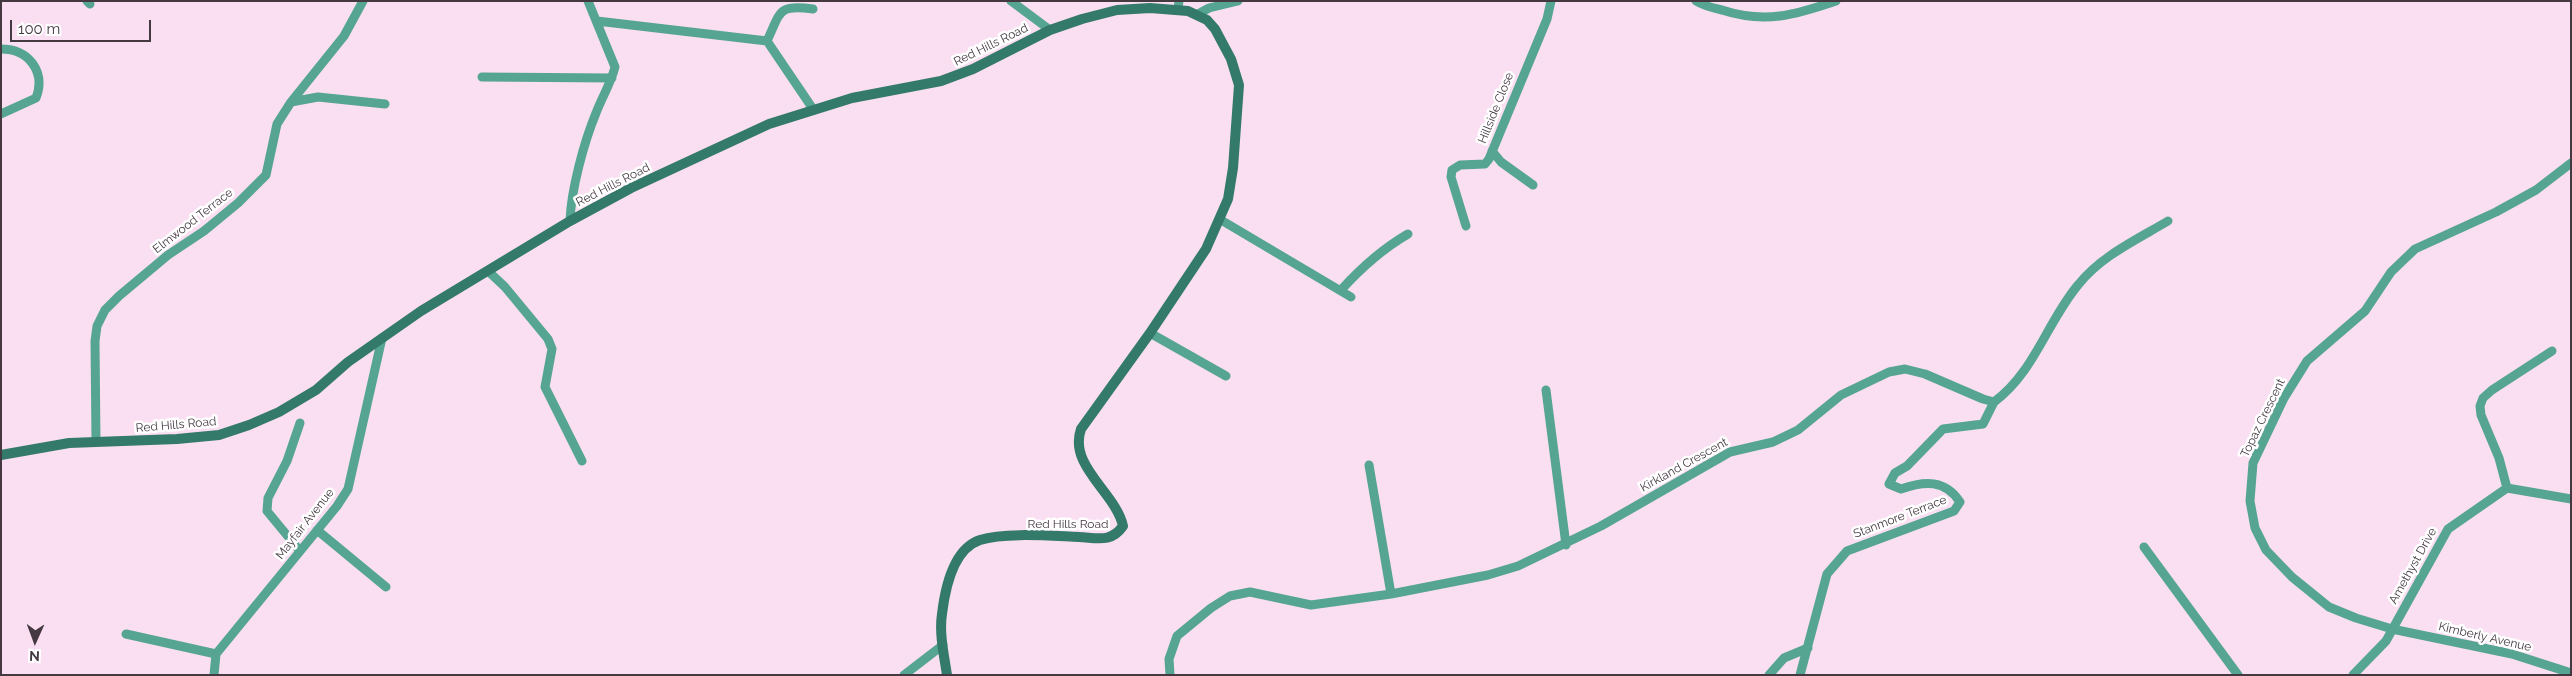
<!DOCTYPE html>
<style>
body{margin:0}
#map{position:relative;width:2572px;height:676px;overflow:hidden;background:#fadff2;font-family:Raleway,sans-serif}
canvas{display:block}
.frame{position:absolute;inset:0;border:2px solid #443941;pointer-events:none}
.north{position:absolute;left:10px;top:616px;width:50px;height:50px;-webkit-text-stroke:4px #fff;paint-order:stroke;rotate:182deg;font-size:14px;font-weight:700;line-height:20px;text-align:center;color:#443941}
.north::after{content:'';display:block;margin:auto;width:18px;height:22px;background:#443941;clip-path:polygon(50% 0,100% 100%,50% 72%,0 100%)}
.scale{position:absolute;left:10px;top:20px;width:141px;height:22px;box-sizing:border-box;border:2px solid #443941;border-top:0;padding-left:6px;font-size:15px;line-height:18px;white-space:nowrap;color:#443941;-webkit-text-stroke:4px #fff;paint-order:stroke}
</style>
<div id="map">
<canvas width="2572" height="676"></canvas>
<div class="frame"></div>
<div class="north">N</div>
<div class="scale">100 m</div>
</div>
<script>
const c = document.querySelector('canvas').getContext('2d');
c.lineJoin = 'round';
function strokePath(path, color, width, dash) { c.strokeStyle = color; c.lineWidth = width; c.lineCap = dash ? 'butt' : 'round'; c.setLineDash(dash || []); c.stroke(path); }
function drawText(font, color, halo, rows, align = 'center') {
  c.font = font + ' Raleway,sans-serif'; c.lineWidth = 5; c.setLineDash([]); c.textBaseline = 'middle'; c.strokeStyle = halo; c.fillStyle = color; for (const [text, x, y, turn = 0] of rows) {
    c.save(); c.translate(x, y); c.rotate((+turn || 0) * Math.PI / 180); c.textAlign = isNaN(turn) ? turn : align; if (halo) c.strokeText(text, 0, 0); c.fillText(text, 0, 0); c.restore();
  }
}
strokePath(new Path2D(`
 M 87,1 L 90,4
 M 1011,1 L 1050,30
 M 1696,1 C 1704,6 1713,8 1722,10 C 1765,24 1795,15 1836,1
 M 1178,9 L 1179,1
 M 1198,14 L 1209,8 L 1238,1
 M 597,21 L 767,41 L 813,109
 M 767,41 C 781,11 778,4 813,9
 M 1,49 C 29,49 46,72 36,98 L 1,114
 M 482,77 L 612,78
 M 291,102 L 318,97 L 385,104
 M 1492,151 L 1501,162 L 1533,185
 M 2571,163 L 2536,190 L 2496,212 L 2415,249 L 2391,272 L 2365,311 L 2307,361 L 2284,398 L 2253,463 L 2250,501 L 2255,528 L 2266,550 L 2292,577 L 2329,607 L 2356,618 L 2392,629 L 2512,654 L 2571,673
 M 1221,220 L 1351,297
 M 570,221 C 571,190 584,142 596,113 C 602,97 611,83 615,67 L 588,1
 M 1466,226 L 1451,177 L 1452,170 L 1460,165 L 1485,164 L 1489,159 L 1547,19 L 1551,1
 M 488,271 L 505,287 L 548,339 L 552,349 L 545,387 L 582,461
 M 1341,290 C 1361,268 1382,249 1408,234
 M 1150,333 L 1226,376
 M 1546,390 L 1566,545
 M 96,442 L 95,341 L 97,326 L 105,310 L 119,296 L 168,255 L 204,231 L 238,203 L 266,175 L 277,124 L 291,102 L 344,36 L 363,1
 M 1369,465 L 1391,594
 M 2507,488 L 2499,458 L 2481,415 L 2480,406 L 2483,398 L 2492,390 L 2552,351
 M 317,530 L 386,587
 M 2144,547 L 2238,675
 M 300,551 L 267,511 L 268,498 L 287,461 L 300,423
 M 126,634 L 216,654
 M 214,675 L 216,654 L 337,506 L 348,489 L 382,338
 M 904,675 L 943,645
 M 1170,675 L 1169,659 L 1177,636 L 1211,608 L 1230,596 L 1250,592 L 1311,605 L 1391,594 L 1488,575 L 1518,566 L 1601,526 L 1730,452 L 1773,442 L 1798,430 L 1841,395 L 1889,372 L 1905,369 L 1925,374 L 1983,399 L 1994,402 C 2034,373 2047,322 2078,285 C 2101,256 2136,240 2168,221
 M 1769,675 L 1784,658 L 1808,648
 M 1800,675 L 1827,574 L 1847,551 L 1954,511 L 1960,502 C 1945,479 1924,481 1901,489 L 1889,484 L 1895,473 L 1907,466 L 1943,429 L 1983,424 L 1994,402
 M 2353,675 L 2386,641 L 2448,529 L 2507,488 L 2571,499`), '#56a592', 9);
strokePath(new Path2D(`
 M 1,455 L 69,443 L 177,439 L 219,435 L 249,425 L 279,412 L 316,390 L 348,362 L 421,311 L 570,221 L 631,188 L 769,124 L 852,98 L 941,81 L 973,69 L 1050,30 L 1082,19 L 1117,10 L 1150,8 L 1188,11 L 1207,20 L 1215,29 L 1231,59 L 1239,85 L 1233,168 L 1228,199 L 1206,249 L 1150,333 L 1081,429 C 1068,466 1116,493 1123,526 C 1111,543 1098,538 1079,537 C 1052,536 1005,532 980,540 C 953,549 945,589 942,614 C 939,633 944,655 947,675`), '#347a6a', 10);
drawText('12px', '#443941', '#fff', [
 ["Red Hills Road",991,45,-26],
 ["Hillside Close",1496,108,-68],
 ["Red Hills Road",613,185,-27],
 ["Elmwood Terrace",193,221,-38],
 ["Topaz Crescent",2263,418,-64],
 ["Red Hills Road",176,425,-5],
 ["Kirkland Crescent",1684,465,-29],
 ["Stanmore Terrace",1900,517,-21],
 ["Mayfair Avenue",305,524,-52],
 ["Red Hills Road",1068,524],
 ["Amethyst Drive",2413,566,-61],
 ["Kimberly Avenue",2485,637,13]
]);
</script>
